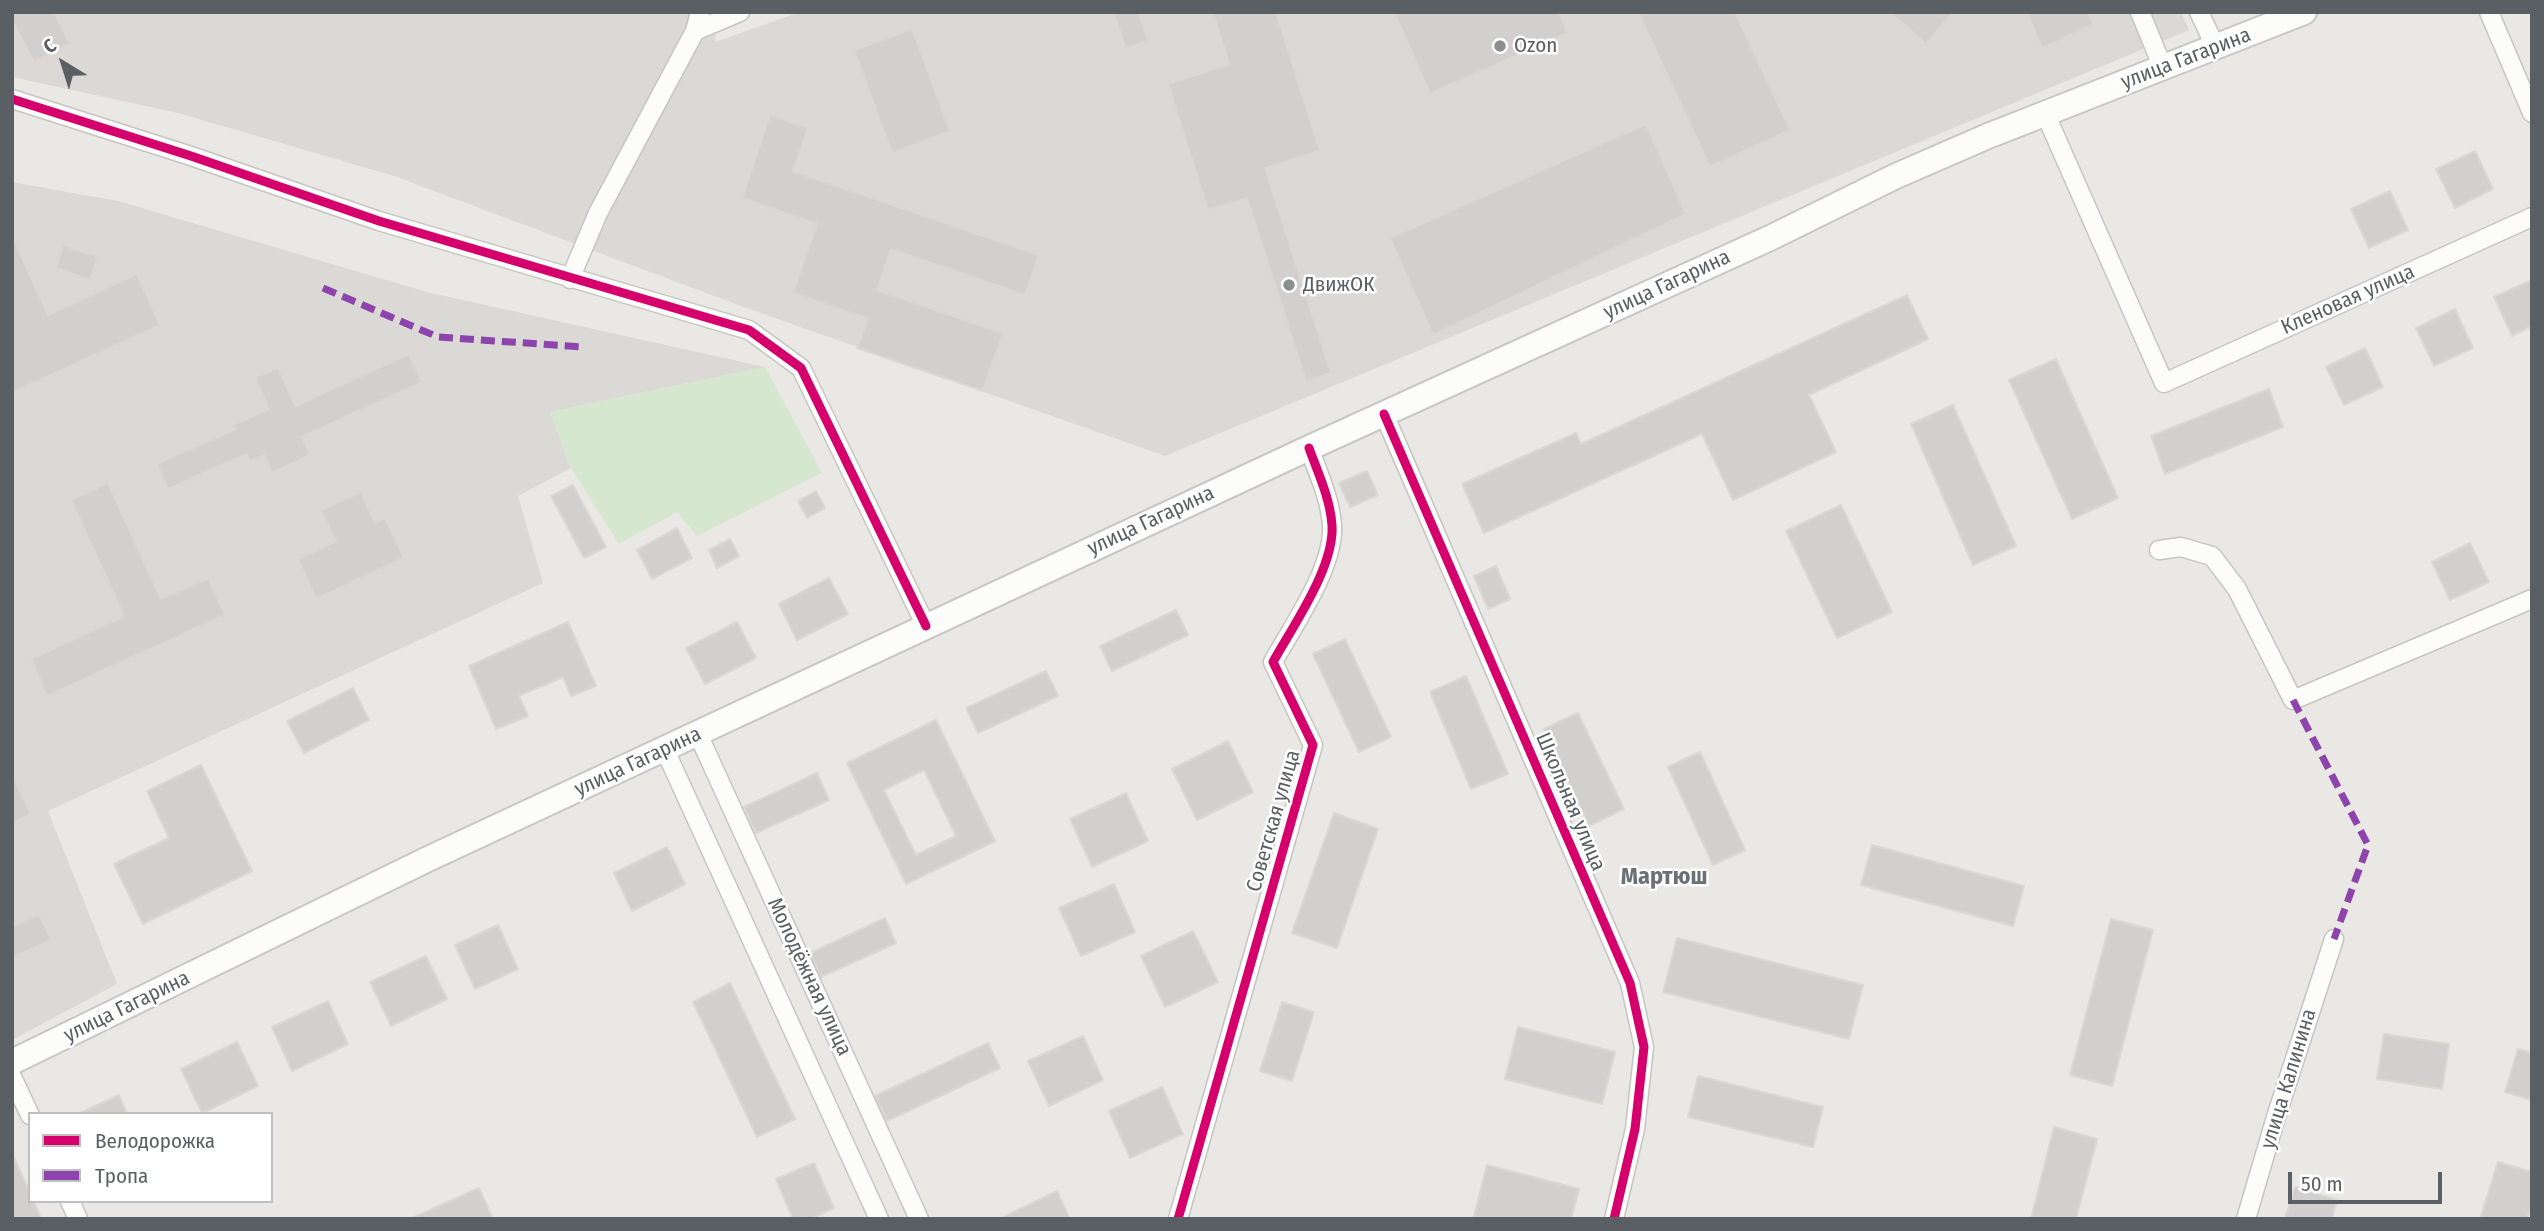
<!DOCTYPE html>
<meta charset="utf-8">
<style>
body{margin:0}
#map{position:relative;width:2544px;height:1231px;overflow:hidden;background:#eae8e4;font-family:"Fira Sans Condensed",sans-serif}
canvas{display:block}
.frame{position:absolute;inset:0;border:14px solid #5a5f63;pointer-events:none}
.legend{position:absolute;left:28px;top:1112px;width:245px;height:91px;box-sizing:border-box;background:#fff;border:2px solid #bdbfc1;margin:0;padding:9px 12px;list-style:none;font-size:21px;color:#5a5f63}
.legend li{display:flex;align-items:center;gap:14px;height:35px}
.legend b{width:35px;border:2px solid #bdbfc1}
.north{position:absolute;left:28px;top:28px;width:70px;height:70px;-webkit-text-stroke:5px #fff;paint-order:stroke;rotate:322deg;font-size:19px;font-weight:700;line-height:28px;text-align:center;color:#5a5f63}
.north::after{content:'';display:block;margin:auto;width:24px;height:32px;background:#5a5f63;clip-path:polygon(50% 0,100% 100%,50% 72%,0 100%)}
.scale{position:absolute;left:2288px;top:1172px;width:154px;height:32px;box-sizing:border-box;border:4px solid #5a5f63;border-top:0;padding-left:9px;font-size:21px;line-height:24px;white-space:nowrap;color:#5a5f63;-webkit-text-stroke:5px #fff;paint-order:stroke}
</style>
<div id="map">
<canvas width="2544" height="1231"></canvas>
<div class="frame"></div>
<ul class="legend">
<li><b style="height:9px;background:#d6006c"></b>Велодорожка</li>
<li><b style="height:9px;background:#8e44ad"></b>Тропа</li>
</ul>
<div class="north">С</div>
<div class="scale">50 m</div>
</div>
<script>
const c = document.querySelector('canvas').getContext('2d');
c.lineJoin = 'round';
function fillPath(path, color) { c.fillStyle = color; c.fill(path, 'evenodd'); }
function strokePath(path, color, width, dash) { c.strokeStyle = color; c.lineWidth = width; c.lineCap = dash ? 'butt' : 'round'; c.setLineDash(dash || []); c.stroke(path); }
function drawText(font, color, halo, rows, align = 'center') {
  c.font = font + ' "Fira Sans Condensed",sans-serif'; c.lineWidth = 5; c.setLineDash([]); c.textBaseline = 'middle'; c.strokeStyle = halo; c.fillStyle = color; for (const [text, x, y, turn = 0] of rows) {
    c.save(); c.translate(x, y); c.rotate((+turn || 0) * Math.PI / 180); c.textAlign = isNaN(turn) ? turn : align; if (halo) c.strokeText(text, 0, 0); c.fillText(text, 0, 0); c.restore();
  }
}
fillPath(new Path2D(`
 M 12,12 L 718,12 L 715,42 L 800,12 L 2181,12 L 2189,30 L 1165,456 L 741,306 L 394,176 L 178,113 L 12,77 Z
 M 12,182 L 118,201 L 427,292 L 765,367 L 550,412 L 571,468 L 518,496 L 543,583 L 48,811 L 117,984 L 12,1040 Z`), '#dbd9d5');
fillPath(new Path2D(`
 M 765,367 L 822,473 L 697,536 L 677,512 L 619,544 L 571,468 L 550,412 Z`), '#d5e7cf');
const building = new Path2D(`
 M 12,12 L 54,12 L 70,44 L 34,62 L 12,20 Z
 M 1114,12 L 1139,12 L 1148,41 L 1125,48 Z
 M 1213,12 L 1276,12 L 1320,151 L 1265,168 L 1331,373 L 1306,381 L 1247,198 L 1208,210 L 1168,84 L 1229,64 Z
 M 1394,12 L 1559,12 L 1567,33 L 1430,94 Z
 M 1638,12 L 1735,12 L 1790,130 L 1710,167 Z
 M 1890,12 L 1953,12 L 1926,44 Z
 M 2027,12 L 2088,12 L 2093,24 L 2042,49 Z
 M 912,29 L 950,131 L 892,153 L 854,50 Z
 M 770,115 L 808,128 L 793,171 L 1039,255 L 1025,295 L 891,249 L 877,290 L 1003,333 L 983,391 L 857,348 L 868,319 L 793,293 L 817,224 L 742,198 Z
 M 1646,124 L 1686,214 L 1433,335 L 1390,238 Z
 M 2475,151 L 2493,189 L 2455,208 L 2436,169 Z
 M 2390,191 L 2408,230 L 2369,248 L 2351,209 Z
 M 12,235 L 48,315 L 137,274 L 160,325 L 12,393 Z
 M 63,245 L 98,257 L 90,280 L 56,268 Z
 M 2532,280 L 2532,326 L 2512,336 L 2494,297 Z
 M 1907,295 L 1928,339 L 1809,395 L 1836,452 L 1733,500 L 1702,434 L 1484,533 L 1462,484 L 1576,433 L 1581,444 Z
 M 2455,309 L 2473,348 L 2434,366 L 2416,328 Z
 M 2365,348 L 2383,387 L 2344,405 L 2326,367 Z
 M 409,354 L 422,382 L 302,437 L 310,455 L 272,473 L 264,455 L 250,461 L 246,454 L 168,489 L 157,464 L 235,429 L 233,425 L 269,409 L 255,378 L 278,367 L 295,406 Z
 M 2056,359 L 2118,498 L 2072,519 L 2009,380 Z
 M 2269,389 L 2283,427 L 2165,474 L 2151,436 Z
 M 1953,405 L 2016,546 L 1973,565 L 1911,424 Z
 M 1367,471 L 1378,495 L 1350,507 L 1339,483 Z
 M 108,483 L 161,599 L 208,578 L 225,615 L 47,696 L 31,659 L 124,616 L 71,500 Z
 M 573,485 L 606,547 L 584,558 L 551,496 Z
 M 816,491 L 825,508 L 807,518 L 798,501 Z
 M 361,492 L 375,523 L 385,518 L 404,558 L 316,599 L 298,559 L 336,541 L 321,510 Z
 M 1841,505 L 1892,612 L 1837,638 L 1786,531 Z
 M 677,528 L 692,558 L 652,579 L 637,550 Z
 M 730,539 L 739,556 L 717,568 L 709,550 Z
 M 2470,543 L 2489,582 L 2450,600 L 2432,562 Z
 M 1496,566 L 1510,599 L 1488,609 L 1474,576 Z
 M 829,578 L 848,614 L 797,640 L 779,604 Z
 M 1176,610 L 1188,635 L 1112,671 L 1100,646 Z
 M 568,622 L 596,686 L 571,696 L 563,677 L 519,696 L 528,716 L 496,729 L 469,666 Z
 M 737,622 L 756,658 L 705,684 L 686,648 Z
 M 1345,639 L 1391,737 L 1359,752 L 1313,654 Z
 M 1046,671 L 1058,696 L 978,733 L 966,708 Z
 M 1466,676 L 1508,774 L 1471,789 L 1430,692 Z
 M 353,688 L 369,720 L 304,753 L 287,721 Z
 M 1578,713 L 1624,809 L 1589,826 L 1544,729 Z
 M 936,720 L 995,841 L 906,884 L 847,763 ZM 924,770 L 956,836 L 916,855 L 884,790 Z
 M 1228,741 L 1253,792 L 1197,820 L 1172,769 Z
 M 1700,752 L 1745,850 L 1713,865 L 1668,767 Z
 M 201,765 L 252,871 L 143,924 L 114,864 L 169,838 L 147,791 Z
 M 817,773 L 829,800 L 756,833 L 744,807 Z
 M 12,775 L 31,814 L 12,823 Z
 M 1126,793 L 1148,841 L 1092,867 L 1070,819 Z
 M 1334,813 L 1378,829 L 1337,948 L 1292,933 Z
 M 1872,845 L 2024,886 L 2013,926 L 1861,885 Z
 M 667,847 L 685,884 L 632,911 L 614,873 Z
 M 1114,884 L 1135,932 L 1081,956 L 1059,908 Z
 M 39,914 L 51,940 L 12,958 L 12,927 Z
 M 885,918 L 896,943 L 821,977 L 810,953 Z
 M 2111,919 L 2153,930 L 2112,1086 L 2070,1075 Z
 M 498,925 L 518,969 L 475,989 L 455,945 Z
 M 1193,931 L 1218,982 L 1165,1007 L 1141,956 Z
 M 1677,938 L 1863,985 L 1849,1039 L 1663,992 Z
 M 426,956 L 447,999 L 391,1026 L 370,982 Z
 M 730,983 L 795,1119 L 757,1137 L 693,1002 Z
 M 328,1001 L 348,1044 L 292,1071 L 272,1027 Z
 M 1282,1002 L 1314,1012 L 1292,1081 L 1260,1071 Z
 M 1518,1027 L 1615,1052 L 1602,1104 L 1505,1079 Z
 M 2384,1034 L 2449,1044 L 2442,1089 L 2377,1079 Z
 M 1083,1036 L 1103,1080 L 1049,1106 L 1028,1061 Z
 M 237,1042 L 258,1086 L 202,1113 L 181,1069 Z
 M 988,1043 L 1000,1068 L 887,1121 L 875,1096 Z
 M 2518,1049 L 2532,1053 L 2532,1100 L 2505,1092 Z
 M 1698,1076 L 1823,1107 L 1813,1147 L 1688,1117 Z
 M 1162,1087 L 1183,1134 L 1130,1158 L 1109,1111 Z
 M 119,1095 L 127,1114 L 78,1114 Z
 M 2054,1127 L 2097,1139 L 2076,1219 L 2031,1219 Z
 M 12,1153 L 30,1193 L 30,1201 L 34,1201 L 41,1219 L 12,1219 Z
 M 2498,1162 L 2532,1172 L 2532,1202 L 2527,1219 L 2480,1219 Z
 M 814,1163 L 834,1208 L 810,1219 L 793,1219 L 776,1179 Z
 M 1487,1165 L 1579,1189 L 1571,1219 L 1484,1219 L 1474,1216 Z
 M 2295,1187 L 2337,1200 L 2332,1219 L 2285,1219 Z
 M 479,1188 L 493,1219 L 410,1219 Z
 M 1057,1191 L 1070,1219 L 999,1219 Z`);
fillPath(building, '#d2d0ce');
strokePath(building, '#dad7d4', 2);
const street = new Path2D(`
 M 2140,12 L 2163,68
 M 2199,12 L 2216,48
 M 2489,12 L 2532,113
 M 695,31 L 740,12
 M 12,99 L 191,156 L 379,221 L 749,330 L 801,368 L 926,626
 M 2045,113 L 2164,383 L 2532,217
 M 570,279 L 598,213 L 695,31 L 700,12
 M 1384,414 L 1630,983 L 1644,1047 L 1635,1129 L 1614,1219
 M 2159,550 L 2181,547 L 2212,556 L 2237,589 L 2293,700 L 2532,599
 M 698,734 L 919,1219
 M 665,750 L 879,1219
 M 12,1077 L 30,1115
 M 70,1201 L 78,1219
 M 1178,1219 L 1313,745 L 1273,662 C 1293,626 1335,566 1332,525 C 1330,498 1318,473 1309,448
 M 2246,1219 L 2276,1117 L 2334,939`);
const secondary = new Path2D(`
 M 12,1062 L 428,859 L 1309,448 L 1770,238 L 1896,176 L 1988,136 L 2304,12`);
strokePath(street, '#c6c5c5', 21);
strokePath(secondary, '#c6c7c7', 28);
strokePath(street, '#fcfcfb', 18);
strokePath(secondary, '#fcfcfb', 24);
strokePath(new Path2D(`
 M 323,288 L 438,337 L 583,347
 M 2293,700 L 2368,845 L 2334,939`), '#8e44ad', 7, [14, 7]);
strokePath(new Path2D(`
 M 12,99 L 191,156 L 379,221 L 749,330 L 801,368 L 926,626
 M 1384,414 L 1630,983 L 1644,1047 L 1635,1129 L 1614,1219
 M 1178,1219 L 1313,745 L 1273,662 C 1293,626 1335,566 1332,525 C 1330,498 1318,473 1309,448`), '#d6006c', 9);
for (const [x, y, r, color] of [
 [1500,46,7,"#8c8f90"],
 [1289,285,7,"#8c8f90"]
]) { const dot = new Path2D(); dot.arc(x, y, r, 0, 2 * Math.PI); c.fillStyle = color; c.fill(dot); strokePath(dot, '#fff', 2.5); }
drawText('21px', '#5a5f63', '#fff', [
 ["Ozon",1514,46],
 ["ДвижОК",1303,285]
], 'left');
drawText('21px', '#5a5f63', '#fff', [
 ["улица Гагарина",2186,59,-21],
 ["улица Гагарина",1667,285,-25],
 ["Кленовая улица",2348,300,-24],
 ["улица Гагарина",1151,521,-25],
 ["улица Гагарина",638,762,-25],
 ["Школьная улица",1570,802,67],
 ["Советская улица",1274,821,-74],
 ["Молодёжная улица",809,977,65],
 ["улица Гагарина",127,1007,-26],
 ["улица Калинина",2289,1079,-73]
]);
drawText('bold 24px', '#6b7275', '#fff', [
 ["Мартюш",1664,877]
]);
</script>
